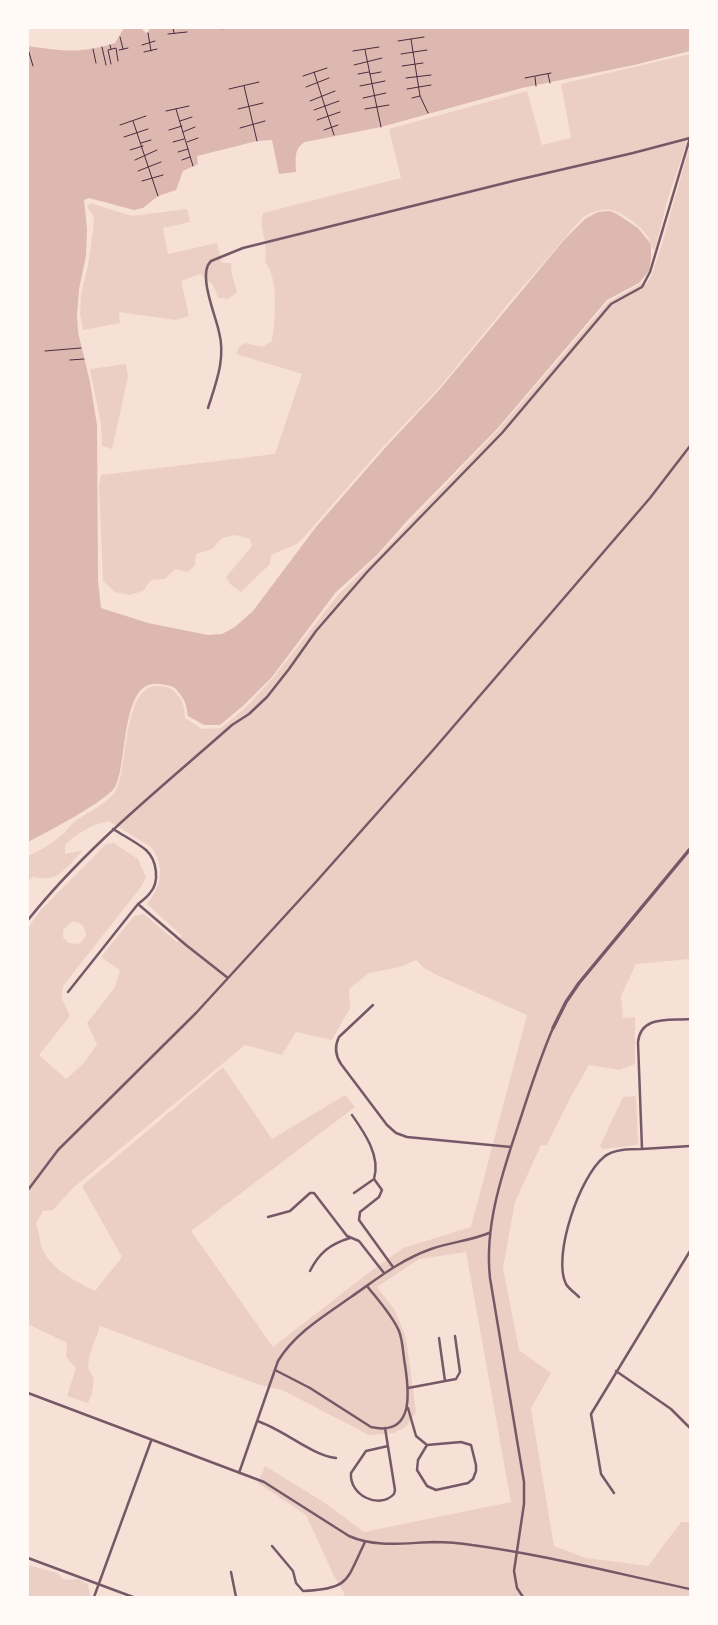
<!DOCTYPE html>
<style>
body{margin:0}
#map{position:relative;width:718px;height:1625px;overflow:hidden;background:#f7e1d7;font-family:Karla,sans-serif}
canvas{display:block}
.frame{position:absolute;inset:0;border:29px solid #fffaf5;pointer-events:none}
</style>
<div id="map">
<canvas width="718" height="1625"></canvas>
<div class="frame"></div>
</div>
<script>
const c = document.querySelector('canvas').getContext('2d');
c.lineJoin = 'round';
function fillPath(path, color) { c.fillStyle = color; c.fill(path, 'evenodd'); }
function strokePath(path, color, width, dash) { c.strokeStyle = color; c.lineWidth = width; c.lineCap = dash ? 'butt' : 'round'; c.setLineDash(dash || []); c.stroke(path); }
fillPath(new Path2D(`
 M 690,54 L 690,959 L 636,964 L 621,996 L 623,1018 L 635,1017 L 635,1064 L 619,1070 L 589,1065 L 569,1100 L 547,1145 L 541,1145 L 515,1202 L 503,1268 L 519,1350 L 551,1373 L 531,1408 L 554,1546 L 586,1558 L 648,1566 L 681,1522 L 690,1522 L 690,1597 L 343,1597 L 344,1593 L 334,1576 L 306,1515 L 258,1483 L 265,1466 L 325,1503 L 364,1532 L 511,1502 L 466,1252 L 419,1259 L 377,1287 L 395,1310 L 406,1338 L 416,1412 L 407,1426 L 394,1433 L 369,1435 L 282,1390 L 260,1385 L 100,1326 L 89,1357 L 88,1368 L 94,1379 L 92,1393 L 88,1403 L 67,1396 L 76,1368 L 66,1357 L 67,1343 L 28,1324 L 28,928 L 39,912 L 106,844 L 114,843 L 138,859 L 146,877 L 141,887 L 63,986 L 62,999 L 70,1016 L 39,1055 L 66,1079 L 84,1063 L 97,1044 L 87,1023 L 115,987 L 120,970 L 101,957 L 134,916 L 144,914 L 177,942 L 182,936 L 147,904 C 161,886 166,867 151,847 L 109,821 C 92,824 77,833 65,845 L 65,854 L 83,850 C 67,867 59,883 33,877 L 28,881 L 28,856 C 42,850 53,843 64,833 C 68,829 72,823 77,820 C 89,811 110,803 117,788 C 128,766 123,681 160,686 C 165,687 171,687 174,691 C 183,700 184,705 185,718 L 202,729 L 221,728 L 244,709 L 273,678 L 338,595 L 378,556 L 498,430 L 608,302 L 644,282 L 646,284 L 651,277 L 661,247 L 689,148 L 685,148 L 667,201 L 655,250 L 652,248 C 652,234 624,211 610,210 C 600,208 591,213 583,217 L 508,304 L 439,388 L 382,448 L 304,537 L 297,544 L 271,555 L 270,564 L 241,592 L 230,584 L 226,577 L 252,546 L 250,539 L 235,535 L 222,538 L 212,549 L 196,554 L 195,565 L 188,572 L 175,569 L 165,579 L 151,580 L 143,591 L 130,595 L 115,592 L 103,581 L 99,485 L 101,475 L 275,454 L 302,374 L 236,354 L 239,347 L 245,343 L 262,347 L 272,341 C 275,321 279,277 265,262 C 269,241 258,229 263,213 L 401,178 L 389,129 L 527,91 L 542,145 L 571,138 L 561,84 ZM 72,922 C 81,921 86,927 86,936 L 79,944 L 68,943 L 63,937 L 63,930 ZM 416,960 L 424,968 L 439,976 L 527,1015 L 471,1227 L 403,1248 L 371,1271 L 273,1347 L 191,1231 L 355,1107 L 345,1095 L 272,1139 L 223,1067 L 82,1186 L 122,1257 L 95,1291 C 77,1282 49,1268 42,1248 C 39,1240 39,1231 36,1223 L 43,1211 L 53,1210 L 73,1188 L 245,1045 L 282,1055 L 296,1032 L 332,1040 L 350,1008 L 349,989 L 369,973 L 400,967 Z
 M 90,203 L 132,216 L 187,209 L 190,222 L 163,228 L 168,254 L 217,243 L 222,263 L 231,263 L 232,275 L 237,292 L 228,299 L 218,298 L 213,285 L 200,274 L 181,281 L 189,316 L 175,320 L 119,312 L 120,323 L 83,330 L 80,315 L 81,295 L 88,265 L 93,230 L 94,217 L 87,207 Z
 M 126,364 L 128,377 L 112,449 L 102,446 L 101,424 L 90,369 Z
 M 636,1096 L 638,1145 L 603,1149 L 600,1146 L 623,1097 Z
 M 28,1565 L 57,1573 L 64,1580 L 78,1579 L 88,1584 L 90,1596 L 90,1597 L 28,1597 Z`), '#ebcfc5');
fillPath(new Path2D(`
 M 124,28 L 141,28 L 146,33 L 149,31 L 150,28 L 690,28 L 690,51 L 634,65 L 522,88 L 381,127 L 305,142 C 293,149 296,160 296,172 L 279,174 L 272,140 L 257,141 L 197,156 L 198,164 L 183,171 L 176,190 L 158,196 L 143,208 L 134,210 L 89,198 L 84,200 L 87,229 L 86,256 L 79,289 L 77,315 L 78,332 L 90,382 L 97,425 L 98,581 L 101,608 L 148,623 L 208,635 L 222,634 L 235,627 L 253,611 L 316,527 L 384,449 L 440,389 L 564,240 L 585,219 L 598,212 L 610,211 L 617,214 L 638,228 L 651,244 L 651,259 L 649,271 L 639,283 L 607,300 L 497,429 L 407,521 L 377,555 L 336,592 L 272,677 L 243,706 L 220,725 L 204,725 L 188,716 C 186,702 185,700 176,689 C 172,685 165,685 159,684 C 120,678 128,765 115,787 C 108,800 44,834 28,842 L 28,46 C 63,51 80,54 115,43 Z`), '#dcb8b0');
strokePath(new Path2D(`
 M 173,28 L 174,33
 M 222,28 L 222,29
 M 148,33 L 151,51
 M 168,34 L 187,32
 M 120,37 L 123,49
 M 411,39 L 420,96 L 428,113
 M 398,41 L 424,37
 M 110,45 L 111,49
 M 142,45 L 155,41
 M 102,47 L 106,65
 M 28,49 L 33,66
 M 93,49 L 96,63
 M 119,50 L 128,48
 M 365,50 L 381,127
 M 353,51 L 379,47
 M 144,52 L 157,49
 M 401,54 L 427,50
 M 111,64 L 108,50 L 116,48 L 118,61
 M 354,65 L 382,58
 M 402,66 L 423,63
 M 314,72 L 334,135
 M 358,74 L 369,72
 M 370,74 L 381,72
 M 548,74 L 550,83
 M 303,76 L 327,68
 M 535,77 L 536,86
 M 406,78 L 431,75
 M 525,78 L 551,73
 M 244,86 L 257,141
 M 360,86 L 385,81
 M 306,87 L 329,78
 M 229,89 L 259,82
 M 407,89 L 431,85
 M 363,98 L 386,93
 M 412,98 L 420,96
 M 310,101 L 335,91
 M 176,109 L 193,166
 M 238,109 L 263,103
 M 365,109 L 389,105
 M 314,110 L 339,101
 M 166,111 L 189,106
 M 317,120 L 340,112
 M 133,121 L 158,196
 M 180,121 L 192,117
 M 120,125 L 146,116
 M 240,128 L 265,121
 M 169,130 L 182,126
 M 324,130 L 338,125
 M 183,132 L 195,127
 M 124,137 L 148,129
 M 173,142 L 184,139
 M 187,142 L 198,138
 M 141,143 L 151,140
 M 130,150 L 143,146
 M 178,152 L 188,149
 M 135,160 L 157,150
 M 182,160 L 190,157
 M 138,171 L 161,162
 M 142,181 L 163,175
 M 45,351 L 81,348
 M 70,360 L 84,359`), '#4a2c40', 1);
strokePath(new Path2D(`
 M 208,408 C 216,383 226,358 219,332 C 216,316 197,274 211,261 L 243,248 L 517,180 L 633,153 L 690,138
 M 138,904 L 186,945 L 228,978
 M 28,920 C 87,846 162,787 232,725 L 249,714 L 267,697 L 289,669 L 316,631 L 368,571 L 502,433 L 611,304 L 642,287 L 650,272 L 690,138
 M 68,992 L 138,904 C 142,901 147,897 150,893 C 160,882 157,860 146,850 C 136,842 124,836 113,829
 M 373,1005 L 339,1037 C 334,1047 335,1055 341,1064 L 387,1125 L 396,1133 L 407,1137 L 511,1147
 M 690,1019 C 669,1021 641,1015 638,1042 L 642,1149 L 690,1146
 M 352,1115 C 364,1132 381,1156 374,1179 L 382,1190 L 379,1197 L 360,1212 L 359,1220 L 393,1267
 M 28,1190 L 58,1150 L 196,1013 L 315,883 L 434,749 L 650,498 L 690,446
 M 354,1193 L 374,1179
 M 268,1217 L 290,1211 L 310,1193 L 314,1193 L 347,1236 L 359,1241 L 384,1273
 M 310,1271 C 319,1253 330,1244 350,1238
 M 579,1297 C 575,1293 569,1289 566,1284 C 552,1256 580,1176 604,1157 C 613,1149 630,1149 642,1149
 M 439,1338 L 445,1381
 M 275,1370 L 310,1388 L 371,1427 C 415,1437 409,1391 405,1365 C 403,1354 403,1341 399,1331 C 392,1315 378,1300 367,1286
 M 616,1371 L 671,1409 L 690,1428
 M 408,1388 L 456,1379 L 460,1372 L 455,1336
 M 28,1393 L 264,1482 L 349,1536 C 376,1548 404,1543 433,1542 C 446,1542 460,1543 472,1545 C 546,1555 618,1574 690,1589
 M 408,1408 L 416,1436 L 427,1445 L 461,1442 L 471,1445 L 476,1465 L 476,1471 L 473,1479 L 468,1483 L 436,1490 L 427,1486 L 417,1470 L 418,1460 L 427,1445
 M 257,1421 C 283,1429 311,1455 336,1458
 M 385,1428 L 395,1490 L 394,1494 C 379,1510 349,1495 351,1473 L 366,1451 L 388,1446
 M 239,1473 L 278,1361 C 295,1333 324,1316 351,1297 C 377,1279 400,1260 431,1249 C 450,1242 470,1241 489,1233
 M 614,1493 L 601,1474 L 591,1414 L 690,1251
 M 272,1546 L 293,1571 L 296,1583 L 303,1591 C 350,1589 346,1581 365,1542
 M 28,1558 L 133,1597
 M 231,1572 L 236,1597
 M 94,1597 L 151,1441
 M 523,1597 L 517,1588 L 514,1571 L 524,1504 L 524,1482 L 490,1278 C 484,1225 503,1171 520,1120 C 530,1089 540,1058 553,1028`), '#755966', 2.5);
strokePath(new Path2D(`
 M 553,1028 L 566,1002 L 579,983 L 690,849`), '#755966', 3.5);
</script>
